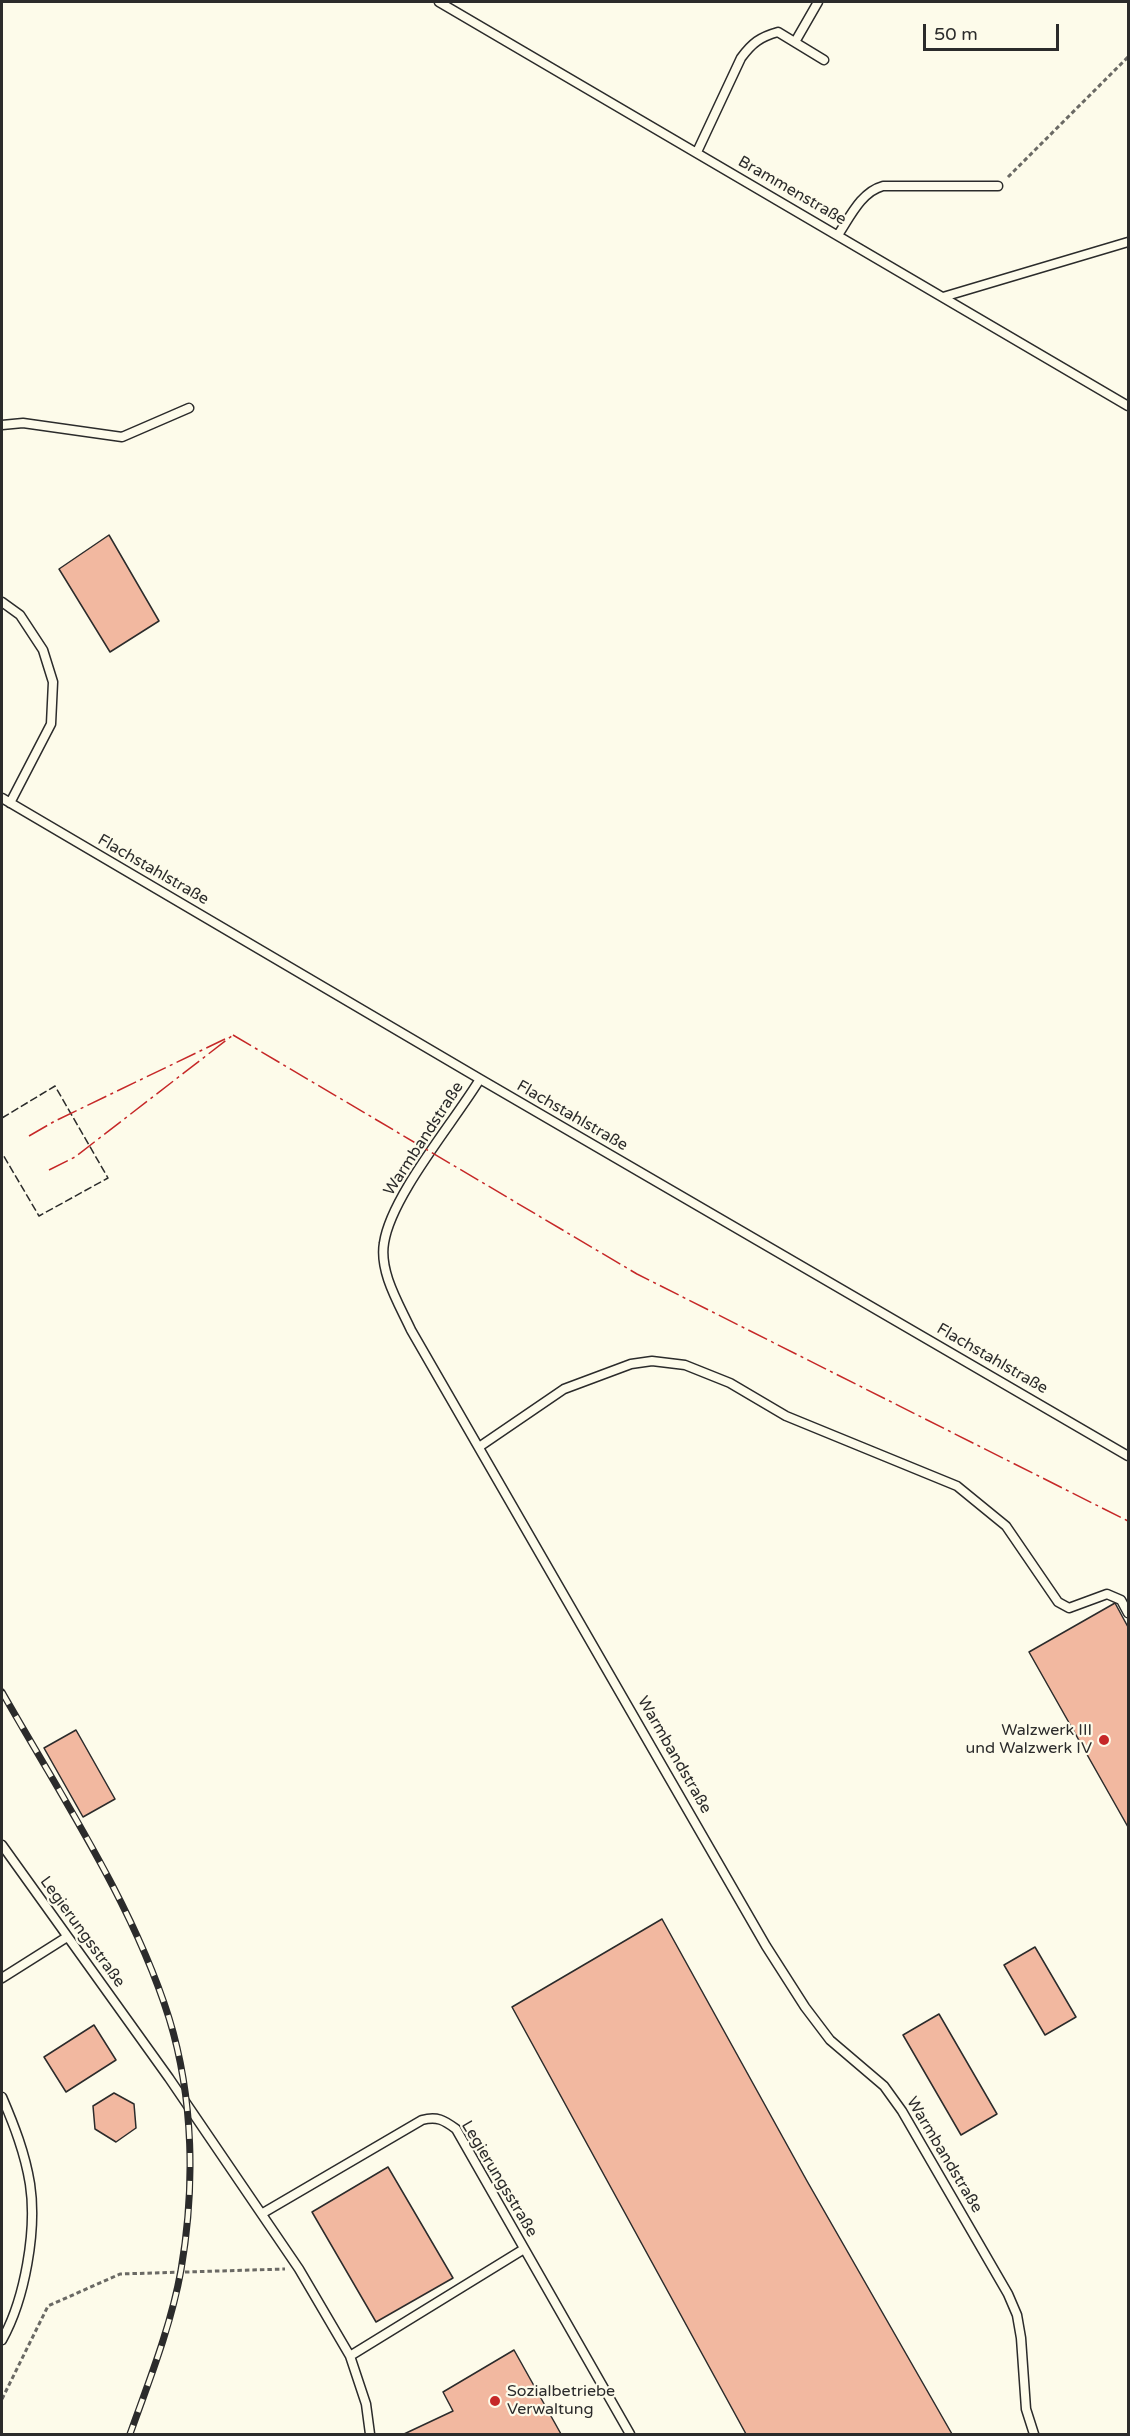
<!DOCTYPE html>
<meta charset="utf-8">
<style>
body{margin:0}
#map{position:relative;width:1130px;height:2436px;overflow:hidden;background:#fdfbea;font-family:"Varela Round",sans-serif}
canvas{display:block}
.frame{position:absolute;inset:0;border:3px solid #2b2b2b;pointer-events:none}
.scale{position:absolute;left:923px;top:24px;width:136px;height:27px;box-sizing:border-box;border:3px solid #2b2b2b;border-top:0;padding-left:8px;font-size:18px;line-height:21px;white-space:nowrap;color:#2b2b2b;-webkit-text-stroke:4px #fdfbea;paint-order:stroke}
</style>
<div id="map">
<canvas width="1130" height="2436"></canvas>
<div class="frame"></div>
<div class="scale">50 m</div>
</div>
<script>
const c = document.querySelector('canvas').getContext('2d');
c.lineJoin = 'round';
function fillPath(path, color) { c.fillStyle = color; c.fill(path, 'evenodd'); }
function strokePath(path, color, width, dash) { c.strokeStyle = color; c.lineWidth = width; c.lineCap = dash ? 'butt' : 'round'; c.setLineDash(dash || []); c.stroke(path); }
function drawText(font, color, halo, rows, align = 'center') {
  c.font = font + ' "Varela Round",sans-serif'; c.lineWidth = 4.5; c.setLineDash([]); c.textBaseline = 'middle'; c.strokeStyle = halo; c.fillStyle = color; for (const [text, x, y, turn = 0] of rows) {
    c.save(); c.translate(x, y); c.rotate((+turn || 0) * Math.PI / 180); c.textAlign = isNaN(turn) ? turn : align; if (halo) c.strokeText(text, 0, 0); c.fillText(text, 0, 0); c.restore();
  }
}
const building = new Path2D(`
 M 109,535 L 159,621 L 110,652 L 59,569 Z
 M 1115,1603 L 1128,1627 L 1128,1827 L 1029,1652 Z
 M 76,1730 L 115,1799 L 83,1817 L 44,1748 Z
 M 662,1919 L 807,2181 L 952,2434 L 746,2434 L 512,2007 Z
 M 1035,1947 L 1076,2017 L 1045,2035 L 1004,1965 Z
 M 939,2014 L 997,2114 L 961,2135 L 903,2035 Z
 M 94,2025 L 116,2060 L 66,2092 L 44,2057 Z
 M 114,2093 L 134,2104 L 136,2128 L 116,2142 L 95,2129 L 93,2106 Z
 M 388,2167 L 453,2278 L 376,2322 L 312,2212 Z
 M 514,2350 L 561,2434 L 404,2434 L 453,2411 L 443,2392 Z`);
fillPath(building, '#f2b8a0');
strokePath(building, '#2b2b2b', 1.5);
const lane = new Path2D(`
 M 439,2 L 1128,406
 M 795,42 L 818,2
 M 697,152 L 741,58 C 752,43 760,37 778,32 L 824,60
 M 838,235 C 850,217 861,192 883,186 L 998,186
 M 943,297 L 1128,242
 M 2,425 L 23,423 L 122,437 L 189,408
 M 2,602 L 20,615 L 43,650 L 53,682 L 51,724 L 10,803
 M 2,798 L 480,1079 L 1128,1456
 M 480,1079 C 454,1122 391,1196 384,1243 C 379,1272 399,1304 411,1330 L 766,1946 L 805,2007 L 830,2040 L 884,2086 L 902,2111 L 1008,2294 L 1017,2315 L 1021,2338 L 1026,2409 L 1034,2434
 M 479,1447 L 564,1389 L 631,1364 L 652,1361 L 685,1365 L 730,1383 L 786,1416 L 957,1486 L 1006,1526 L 1058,1602 L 1069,1608 L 1107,1594 L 1121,1600 L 1128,1613
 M 2,1845 L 169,2078 L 299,2269 L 350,2356 L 366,2404 L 370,2434
 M 2,1978 L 67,1937
 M 2,2097 C 14,2125 25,2153 30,2184 C 37,2230 25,2299 2,2340
 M 263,2213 L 422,2120 C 437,2116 444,2120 456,2129 L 630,2434
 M 350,2356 L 524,2249`);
strokePath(lane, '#2b2b2b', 11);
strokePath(new Path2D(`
 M 1008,177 L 1128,57
 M 2,2399 L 48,2306 L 120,2274 L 285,2269`), '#6a6964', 3, [4.5, 3]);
strokePath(lane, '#fdfbea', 8);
const rail = new Path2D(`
 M 2,1692 C 61,1796 133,1904 169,2018 C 194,2099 195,2188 181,2270 C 171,2326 149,2381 130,2434`);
strokePath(rail, '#2b2b2b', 7);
strokePath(rail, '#fdfbea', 4.5, [14]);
strokePath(new Path2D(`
 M 2,1118 L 55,1086 L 108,1178 L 39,1216 L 2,1153`), '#2b2b2b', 1.5, [8, 3]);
strokePath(new Path2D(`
 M 233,1035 L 637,1274 L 1128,1521
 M 29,1136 L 55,1121 L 225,1039
 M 49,1170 L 75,1157 L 233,1035`), '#c62828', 1.5, [21, 4.5, 3, 4.5]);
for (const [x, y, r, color] of [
 [1104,1740,6,"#c62828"],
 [495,2401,6,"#c62828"]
]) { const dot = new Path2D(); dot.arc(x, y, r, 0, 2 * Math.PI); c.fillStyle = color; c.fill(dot); strokePath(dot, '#fdfbea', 2); }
drawText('16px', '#2b2b2b', '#fdfbea', [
 ["Brammenstraße",792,191,30],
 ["Flachstahlstraße",153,870,30],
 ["Flachstahlstraße",572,1116,30],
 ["Warmbandstraße",424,1139,-57],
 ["Flachstahlstraße",992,1359,30],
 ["Warmbandstraße",674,1755,60],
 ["Legierungsstraße",82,1932,54],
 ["Warmbandstraße",944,2155,59],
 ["Legierungsstraße",499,2179,59]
]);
drawText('16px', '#2b2b2b', '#fdfbea', [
 ["Walzwerk III",1092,1731],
 ["und Walzwerk IV",1092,1749],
 ["Sozialbetriebe",507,2392,"left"],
 ["Verwaltung",507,2410,"left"]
], 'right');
</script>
